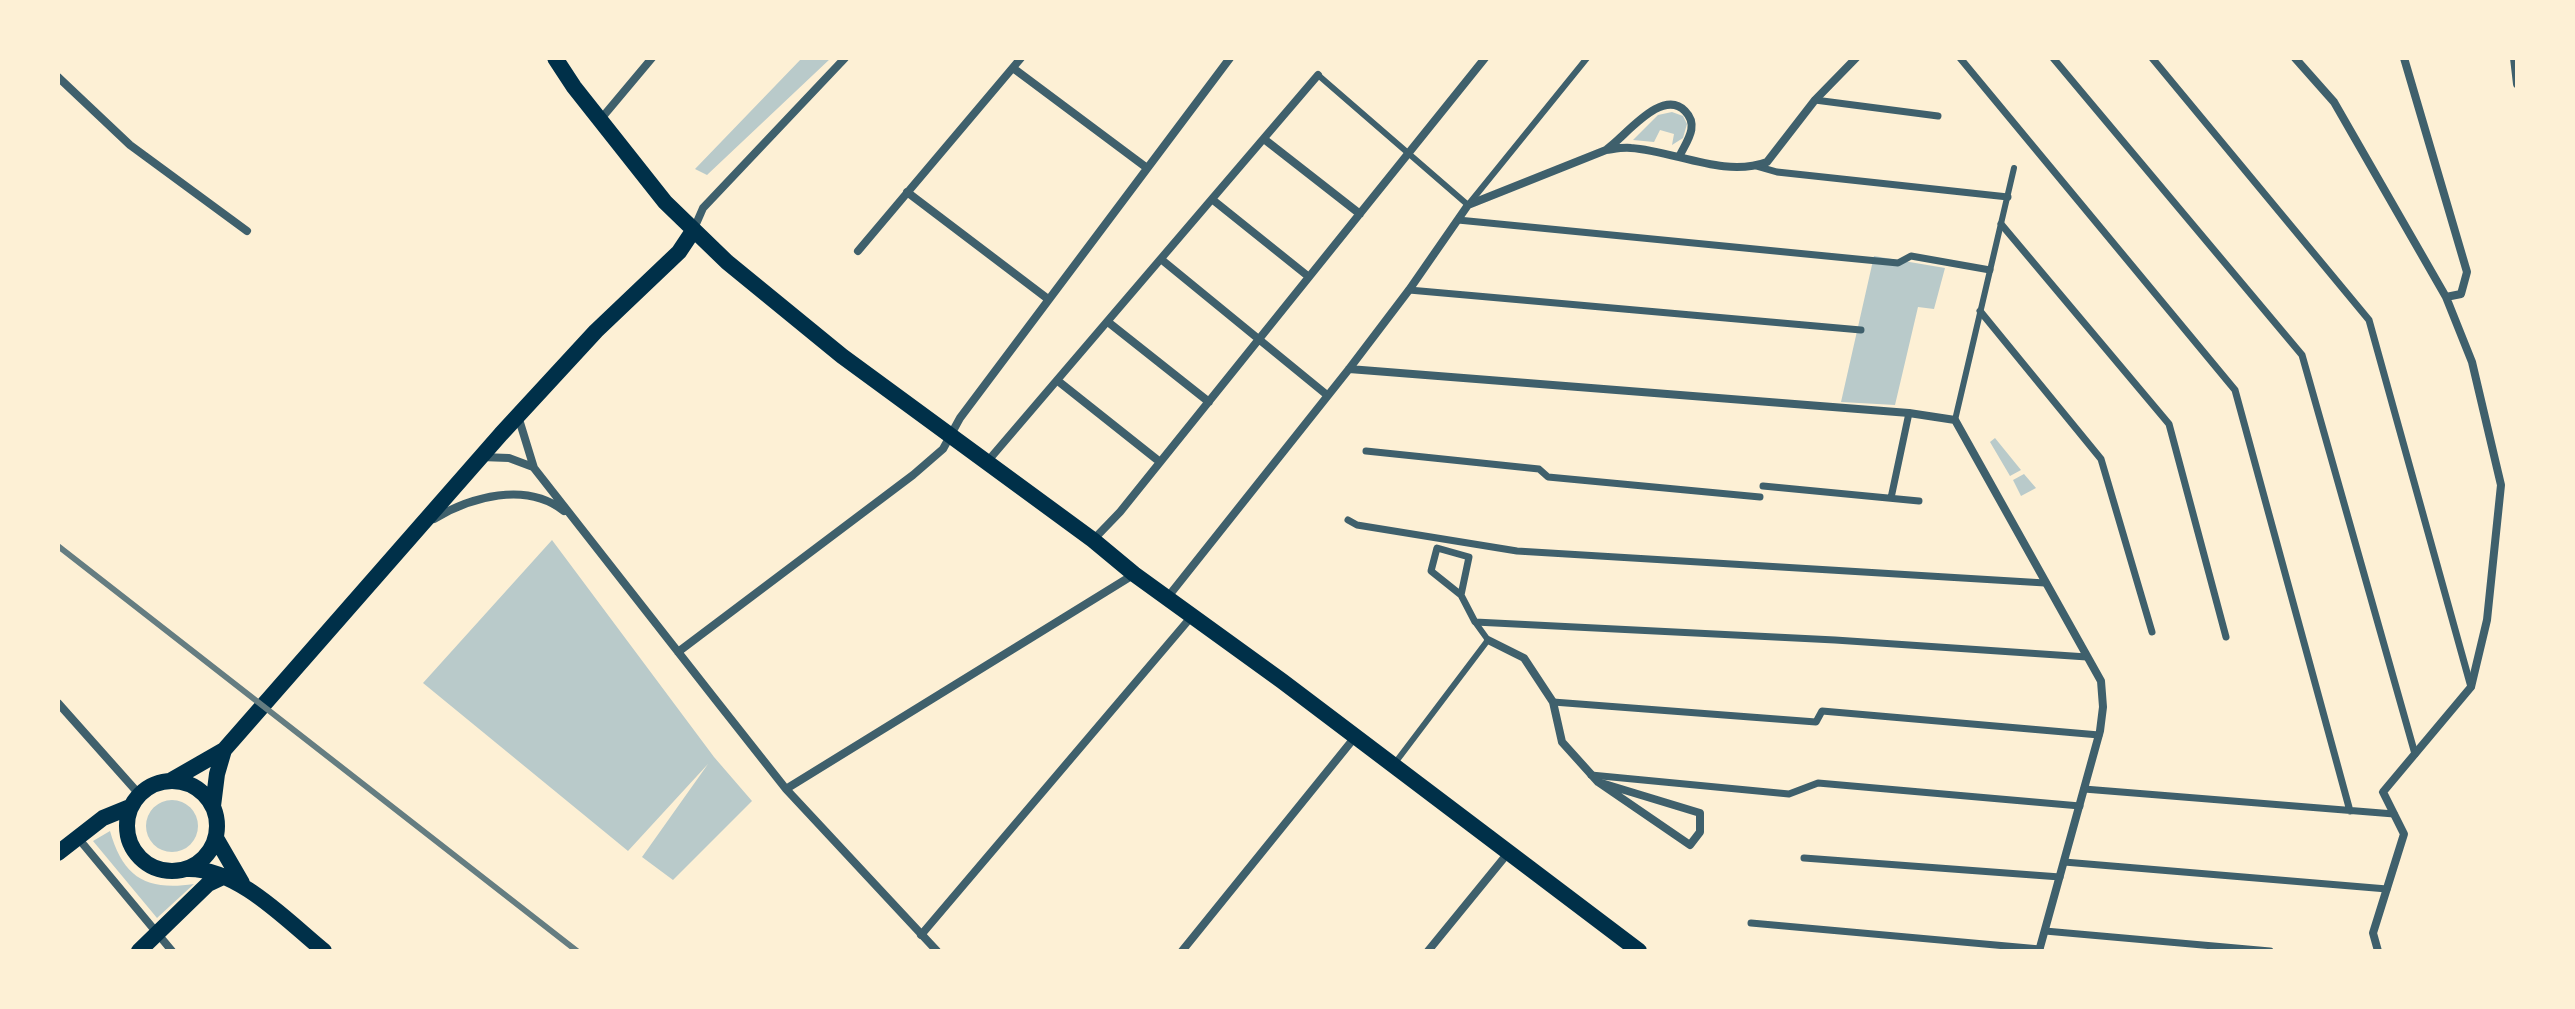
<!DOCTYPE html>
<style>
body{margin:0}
#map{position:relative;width:2575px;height:1009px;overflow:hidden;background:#fdf0d5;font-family:Quicksand,sans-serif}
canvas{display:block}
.frame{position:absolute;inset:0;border:60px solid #fdf0d5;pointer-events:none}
</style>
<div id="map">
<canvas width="2575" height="1009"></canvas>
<div class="frame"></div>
</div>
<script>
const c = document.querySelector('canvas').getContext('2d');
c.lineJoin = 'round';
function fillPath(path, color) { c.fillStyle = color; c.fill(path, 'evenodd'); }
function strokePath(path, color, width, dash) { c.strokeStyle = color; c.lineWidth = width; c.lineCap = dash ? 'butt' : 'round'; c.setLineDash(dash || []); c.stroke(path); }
fillPath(new Path2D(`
 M 802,58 L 831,58 L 707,175 L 695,169 Z
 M 1672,112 L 1683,116 L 1687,124 L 1683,138 L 1672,145 L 1674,134 L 1660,130 L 1654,142 L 1633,140 L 1658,115 Z
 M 1874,256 L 1945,268 L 1934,309 L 1918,307 L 1895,405 L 1841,402 Z
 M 1995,438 L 2021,470 L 2010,476 L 1990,442 Z
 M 2024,474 L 2036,488 L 2021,496 L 2013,480 Z
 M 552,540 L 714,757 L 752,801 L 673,880 L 642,857 L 708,764 L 628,851 L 423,683 Z
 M146 826a26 26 0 1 1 52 0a26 26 0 1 1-52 0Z
 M 110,831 C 123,878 147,891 194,884 L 157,918 L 93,841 Z`), '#b9caca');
strokePath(new Path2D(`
 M 1318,75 L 1468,205 L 1587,58
 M 1955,420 L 2014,168
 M 1395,763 L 1488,640 L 1475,622`), '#3f606c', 6);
strokePath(new Path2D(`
 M 1960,58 L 2235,390 L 2350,811
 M 2053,58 L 2302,355 L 2415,754
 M 2152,58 L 2369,320 L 2471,687
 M 1815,100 L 1938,116
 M 1756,166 L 1777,172 L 2008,197
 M 1458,220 L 1898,263 L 1911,256 L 1990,270
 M 2001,224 L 2169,424 L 2226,637
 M 1409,290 L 1861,330
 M 1980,311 L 2101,459 L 2152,632
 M 1366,451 L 1539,469 L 1548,477 L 1760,497
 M 1763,486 L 1919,501
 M 1891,498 L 1909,413
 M 1348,520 L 1357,525 L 1517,551 L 2045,583
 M 1461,595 L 1469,557 L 1437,548 L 1431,571 L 1461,595 L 1475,622 L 1835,640 L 2087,657
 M 1553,702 L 1816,722 L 1822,711 L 2099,735
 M 1591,775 L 1789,794 L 1818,783 L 2080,806
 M 2084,789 L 2394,814
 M 1804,858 L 2060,877
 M 2064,862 L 2387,889
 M 1751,923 L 2040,949
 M 2045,931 L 2270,951`), '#3f606c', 7);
strokePath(new Path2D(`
 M 2295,58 L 2334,102 L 2446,297 L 2472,362 L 2501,485 L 2487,620 L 2471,687 L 2383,792 L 2404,834 L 2373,933 L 2378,951
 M 2404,58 L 2467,272 L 2461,294 L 2446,297
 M 2514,58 L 2517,84
 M 1013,68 L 1147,168
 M 58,77 L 130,145 L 247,231
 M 600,120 L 652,58
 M 1264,139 L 1360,214
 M 1607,149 C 1625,137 1662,87 1685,111 C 1700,126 1686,142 1679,157
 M 907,192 L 1048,299
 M 1213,200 L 1309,277
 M 693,231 L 703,208 L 845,58
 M 858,251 L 1021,58
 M 1162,260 L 1327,395
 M 1108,322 L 1209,402
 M 1349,369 L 1909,413 L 1955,420 L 2101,681 L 2103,707 L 2100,731 L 2039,951
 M 1058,381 L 1160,462
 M 518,416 L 534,468 L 715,699 L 786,789 L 937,951
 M 481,457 L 509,458 L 533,467
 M 987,462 L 1318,75
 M 434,519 C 470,497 526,481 564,511
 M 1093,540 L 1120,512 L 1485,58
 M 1167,598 L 1349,369 L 1409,290 L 1468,205 L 1606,150 C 1614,149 1623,147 1631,148 C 1675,151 1724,178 1767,162 L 1815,100 L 1856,58
 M 1488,640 L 1524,658 L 1553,702 L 1562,742 L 1598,782 L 1700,813 L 1700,832 L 1690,845 L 1598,782
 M 678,652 L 913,475 L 943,449 L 960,418 L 1230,58
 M 58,703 L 139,794
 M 786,789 L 1133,575
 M 78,838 L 172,951
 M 921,935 L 1192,616
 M 1182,951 L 1355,737
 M 1428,951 L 1508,853`), '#3f606c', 8);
strokePath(new Path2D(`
 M 555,58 L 574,87 L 665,202 L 727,262 L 842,356 L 1093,540 L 1134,574 L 1282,681 L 1639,951
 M127 826a45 45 0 1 1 90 0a45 45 0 1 1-90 0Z
 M 170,781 L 224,750 L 501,434 L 596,331 L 679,252 L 693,231
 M 213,806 L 217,774 L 224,750
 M 216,838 L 242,883
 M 58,853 L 103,818 L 130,807
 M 189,869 C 239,869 287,921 324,951
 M 139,951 L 208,884 L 225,876`), '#003049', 16);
strokePath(new Path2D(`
 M 58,546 L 577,951`), '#657d81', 6);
</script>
